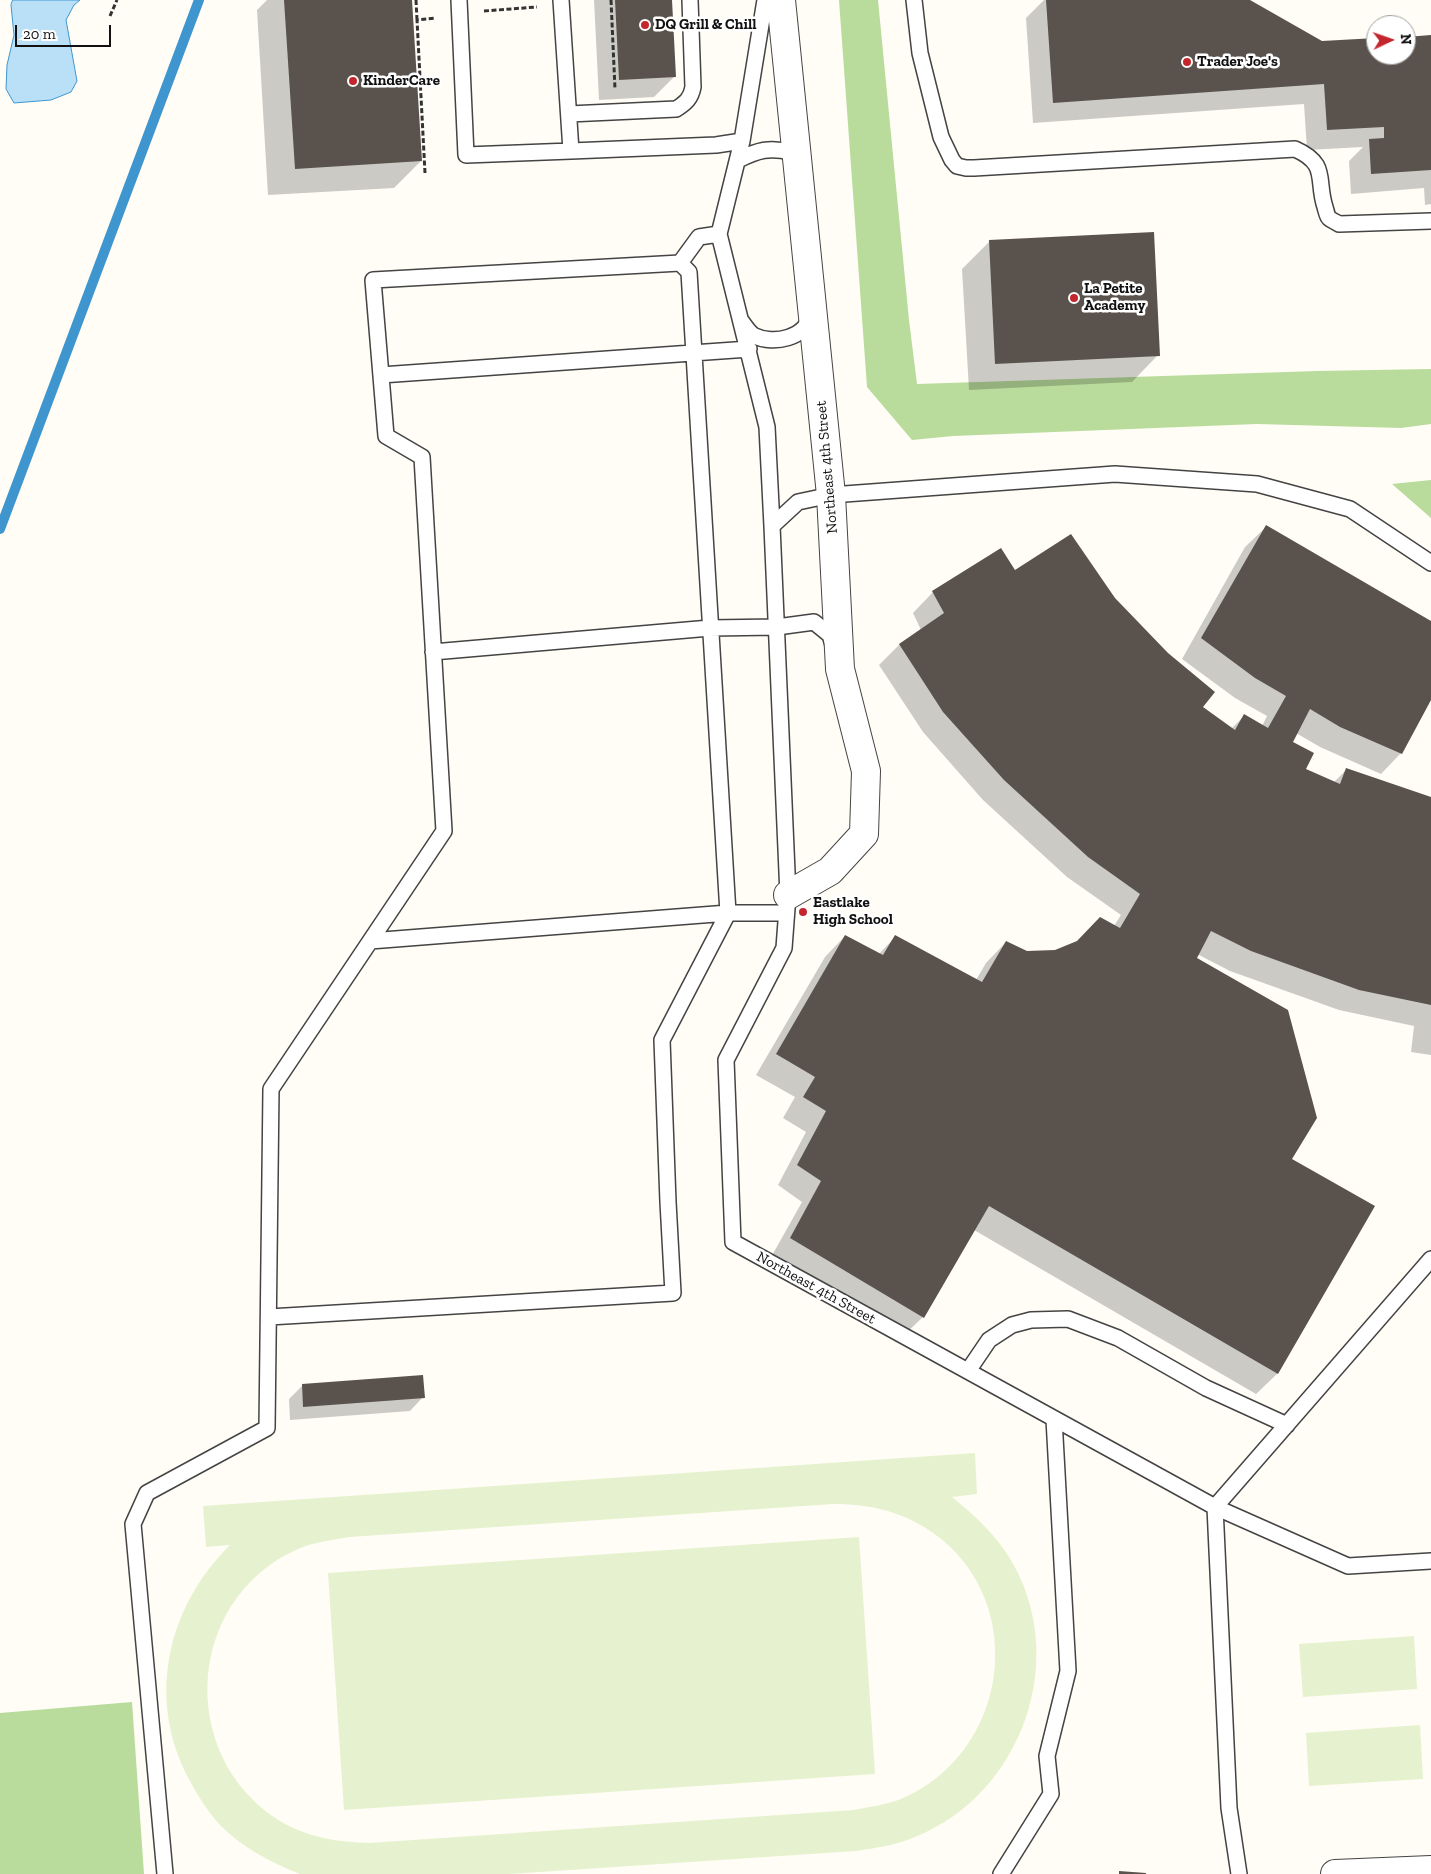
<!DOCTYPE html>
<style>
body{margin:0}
#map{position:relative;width:1431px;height:1874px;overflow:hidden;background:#fffdf5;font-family:"Zilla Slab",serif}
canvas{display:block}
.north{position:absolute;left:1366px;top:15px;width:50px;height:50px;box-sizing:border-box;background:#fff;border:1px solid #a0a0a0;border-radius:50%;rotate:87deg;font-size:14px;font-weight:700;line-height:20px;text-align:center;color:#111}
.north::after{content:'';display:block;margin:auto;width:18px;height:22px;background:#c4262e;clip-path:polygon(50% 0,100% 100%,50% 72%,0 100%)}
.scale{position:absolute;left:15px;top:25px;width:96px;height:22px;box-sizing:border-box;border:2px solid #111;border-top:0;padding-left:6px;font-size:15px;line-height:18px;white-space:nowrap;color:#111;-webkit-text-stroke:4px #fff;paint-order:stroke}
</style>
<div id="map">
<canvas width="1431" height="1874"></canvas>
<div class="north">N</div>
<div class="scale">20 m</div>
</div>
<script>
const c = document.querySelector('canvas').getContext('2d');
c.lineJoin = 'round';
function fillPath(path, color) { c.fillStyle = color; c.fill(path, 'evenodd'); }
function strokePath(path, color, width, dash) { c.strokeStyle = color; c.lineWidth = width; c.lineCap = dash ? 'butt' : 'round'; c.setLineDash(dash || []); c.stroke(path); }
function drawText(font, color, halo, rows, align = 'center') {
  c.font = font + ' "Zilla Slab",serif'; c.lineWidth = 5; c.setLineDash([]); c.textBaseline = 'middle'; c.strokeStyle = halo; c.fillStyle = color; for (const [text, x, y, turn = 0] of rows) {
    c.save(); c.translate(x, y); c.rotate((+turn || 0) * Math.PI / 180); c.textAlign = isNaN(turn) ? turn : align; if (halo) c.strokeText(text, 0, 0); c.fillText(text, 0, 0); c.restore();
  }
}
fillPath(new Path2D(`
 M 839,0 L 878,0 L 909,320 L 917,384 L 1317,371 L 1431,369 L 1431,424 L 1401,428 L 1257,424 L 953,436 L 912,440 L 867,387 Z
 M 1431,480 L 1431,518 L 1392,484 Z
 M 132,1702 L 144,1874 L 0,1874 L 0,1713 Z`), '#b9dc9c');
fillPath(new Path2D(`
 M 975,1453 L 977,1494 L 952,1497 C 974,1515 994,1533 1009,1557 C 1071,1656 1023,1794 915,1837 C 896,1845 876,1848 856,1851 L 510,1874 L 300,1874 C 270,1862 243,1848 220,1825 C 208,1812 198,1796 190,1781 C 146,1701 166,1608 230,1545 L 206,1547 L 203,1506 ZM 833,1504 C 866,1504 896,1510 924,1527 C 1030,1591 1014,1751 901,1799 C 886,1805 869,1807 853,1810 L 369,1843 C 342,1842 316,1839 291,1827 C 177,1769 180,1601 298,1549 C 314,1542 332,1540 350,1537 Z
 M 859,1537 L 875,1774 L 344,1810 L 328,1573 Z
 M 1414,1636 L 1417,1689 L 1303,1697 L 1299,1644 Z
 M 1420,1725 L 1423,1779 L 1309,1786 L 1306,1733 Z`), '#e6f2cf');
const water = new Path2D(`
 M 13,0 L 80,0 L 74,5 L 66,20 L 77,81 L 71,92 L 51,100 L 14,103 L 6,89 L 7,65 L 14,35 L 11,5 Z`);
fillPath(water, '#b9e0f7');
strokePath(water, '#3f96cf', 1);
fillPath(new Path2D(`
 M 267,0 L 411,0 L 421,161 L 394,188 L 268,195 L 257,10 Z
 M 594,0 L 671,0 L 675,76 L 654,97 L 599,100 Z
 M 1044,0 L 1247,0 L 1322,42 L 1376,39 L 1376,55 L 1406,55 L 1406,38 L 1431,36 L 1431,204 L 1425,205 L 1424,188 L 1351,194 L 1349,161 L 1363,147 L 1307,150 L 1304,104 L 1033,123 L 1026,18 Z
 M 989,242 L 1158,355 L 1132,382 L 969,390 L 962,269 Z
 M 1266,527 L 1431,623 L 1431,698 L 1401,753 L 1381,774 L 1320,747 L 1296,733 L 1291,742 L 1305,769 L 1334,782 L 1347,769 L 1431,799 L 1431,1055 L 1411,1052 L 1414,1026 L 1339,1010 L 1230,971 L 1197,954 L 1195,958 L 1291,1159 L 1373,1207 L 1277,1374 L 1256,1394 L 974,1230 L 923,1317 L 902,1337 L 770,1259 L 802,1202 L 778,1185 L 806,1132 L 783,1118 L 795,1097 L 756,1075 L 825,957 L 845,936 L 879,954 L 895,937 L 976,980 L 986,963 L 1006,942 L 1027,952 L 1055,951 L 1114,926 L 1121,915 L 1067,877 L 983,800 L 923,732 L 879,665 L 900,644 L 921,630 L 913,613 L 933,592 L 1014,572 L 1114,599 L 1201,707 L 1231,729 L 1244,716 L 1262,726 L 1267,716 L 1235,698 L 1182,659 L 1245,547 Z
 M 302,1386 L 423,1397 L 410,1411 L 290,1420 L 289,1399 Z`), '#0003');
strokePath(new Path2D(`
 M 0,529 L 199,0`), '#3f96cf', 10);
fillPath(new Path2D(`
 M 284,0 L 412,0 L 422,161 L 295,169 Z
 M 615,0 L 672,0 L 676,77 L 619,80 Z
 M 1046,0 L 1250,0 L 1322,41 L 1376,38 L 1376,55 L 1406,55 L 1406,37 L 1431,35 L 1431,170 L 1371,174 L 1369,139 L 1384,138 L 1384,127 L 1327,130 L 1324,84 L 1053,103 Z
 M 1154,232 L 1160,356 L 995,364 L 989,240 Z
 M 1266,525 L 1431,621 L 1431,700 L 1402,754 L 1340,727 L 1310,709 L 1293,742 L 1314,753 L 1306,769 L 1340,784 L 1346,768 L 1431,797 L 1431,1005 L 1359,990 L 1251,951 L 1211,931 L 1197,958 L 1288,1010 L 1317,1118 L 1292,1159 L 1375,1206 L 1278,1374 L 989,1206 L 924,1318 L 790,1238 L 821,1181 L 797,1165 L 826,1111 L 803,1097 L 815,1077 L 776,1054 L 845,935 L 883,955 L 895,935 L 982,982 L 1006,941 L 1027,951 L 1055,950 L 1077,941 L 1100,917 L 1120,928 L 1140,894 L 1088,857 L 1004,780 L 943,712 L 899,644 L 944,613 L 932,591 L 1001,548 L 1015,570 L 1071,534 L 1115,598 L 1168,653 L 1215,692 L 1203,707 L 1235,730 L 1244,714 L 1268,728 L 1286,696 L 1255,678 L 1201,638 Z
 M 423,1375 L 425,1398 L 303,1407 L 302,1384 Z
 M 1119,1871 L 1146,1873 L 1146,1874 L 1119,1874 Z`), '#5a524d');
const lane = new Path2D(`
 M 459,0 L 466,155 L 571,151
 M 561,0 L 571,151 L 716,145 L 742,141
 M 765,0 L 742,141 L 719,234 L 767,427 L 772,526 L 788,895 L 784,948 L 726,1060 L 733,1242 L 1215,1507 L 1348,1566 L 1431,1561
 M 914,0 L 920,53 L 941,137 L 952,160 L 957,166 L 966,168 L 974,168 L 1295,149 C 1329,164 1316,180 1325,207 C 1326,210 1327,216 1329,218 C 1331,220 1336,222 1339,224 L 1431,221
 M 569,114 L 676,109 C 686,103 691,98 693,87 L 690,0
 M 738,160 C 758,150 769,147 791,152 L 797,161
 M 680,263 L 699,237 L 719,234
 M 742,322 C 745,326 750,334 755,336 C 773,345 807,338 810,315
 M 381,375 L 749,349
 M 772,526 L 798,502 L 831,495 L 1115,474 L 1257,484 L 1350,509 L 1431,563
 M 433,652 L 710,628 L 777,627 L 814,622 L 830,635 L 834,648
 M 370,941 L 728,913 L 786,913
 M 968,1371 L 989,1340 L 1012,1325 L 1031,1320 L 1068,1319 L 1118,1338 L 1206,1388 L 1287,1425
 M 165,1874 L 133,1524 L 147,1493 L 267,1428 L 271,1089 L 444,831 L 422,457 L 386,436 L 373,280 L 680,263 L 689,272 L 728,913 L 662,1040 L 668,1202 L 673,1293 L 269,1317
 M 1001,1874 L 1051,1794 L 1047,1756 L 1068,1671 L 1054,1419
 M 1239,1874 L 1229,1808 L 1215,1507 L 1431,1259`);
const street = new Path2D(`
 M 781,0 L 831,495 L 840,669 L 866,771 L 864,834 L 830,871 L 788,895
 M 1335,1874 L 1431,1870`);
strokePath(lane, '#444', 18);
strokePath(street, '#444', 30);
strokePath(new Path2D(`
 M 416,0 L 417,20
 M 611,0 L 615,89
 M 484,11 L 537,7
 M 110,16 L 117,0
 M 425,173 L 417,20 L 435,18`), '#333', 3, [5, 2.5]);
strokePath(lane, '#fff', 15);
strokePath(street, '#fff', 28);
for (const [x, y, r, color] of [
 [645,25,5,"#c4262e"],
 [1187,62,5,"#c4262e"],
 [353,81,5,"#c4262e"],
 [1074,298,5,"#c4262e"],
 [803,912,5,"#c4262e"]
]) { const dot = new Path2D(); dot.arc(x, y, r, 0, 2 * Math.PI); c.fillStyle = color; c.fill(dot); strokePath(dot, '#fff', 2); }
drawText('bold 15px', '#111', '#fff', [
 ["DQ Grill & Chill",655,25],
 ["Trader Joe's",1197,62],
 ["KinderCare",363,81],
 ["La Petite",1084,289],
 ["Academy",1084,306],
 ["Eastlake",813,903],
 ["High School",813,920]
], 'left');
drawText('15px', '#111', '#fff', [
 ["Northeast 4th Street",827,467,-95],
 ["Northeast 4th Street",816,1288,29]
]);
</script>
